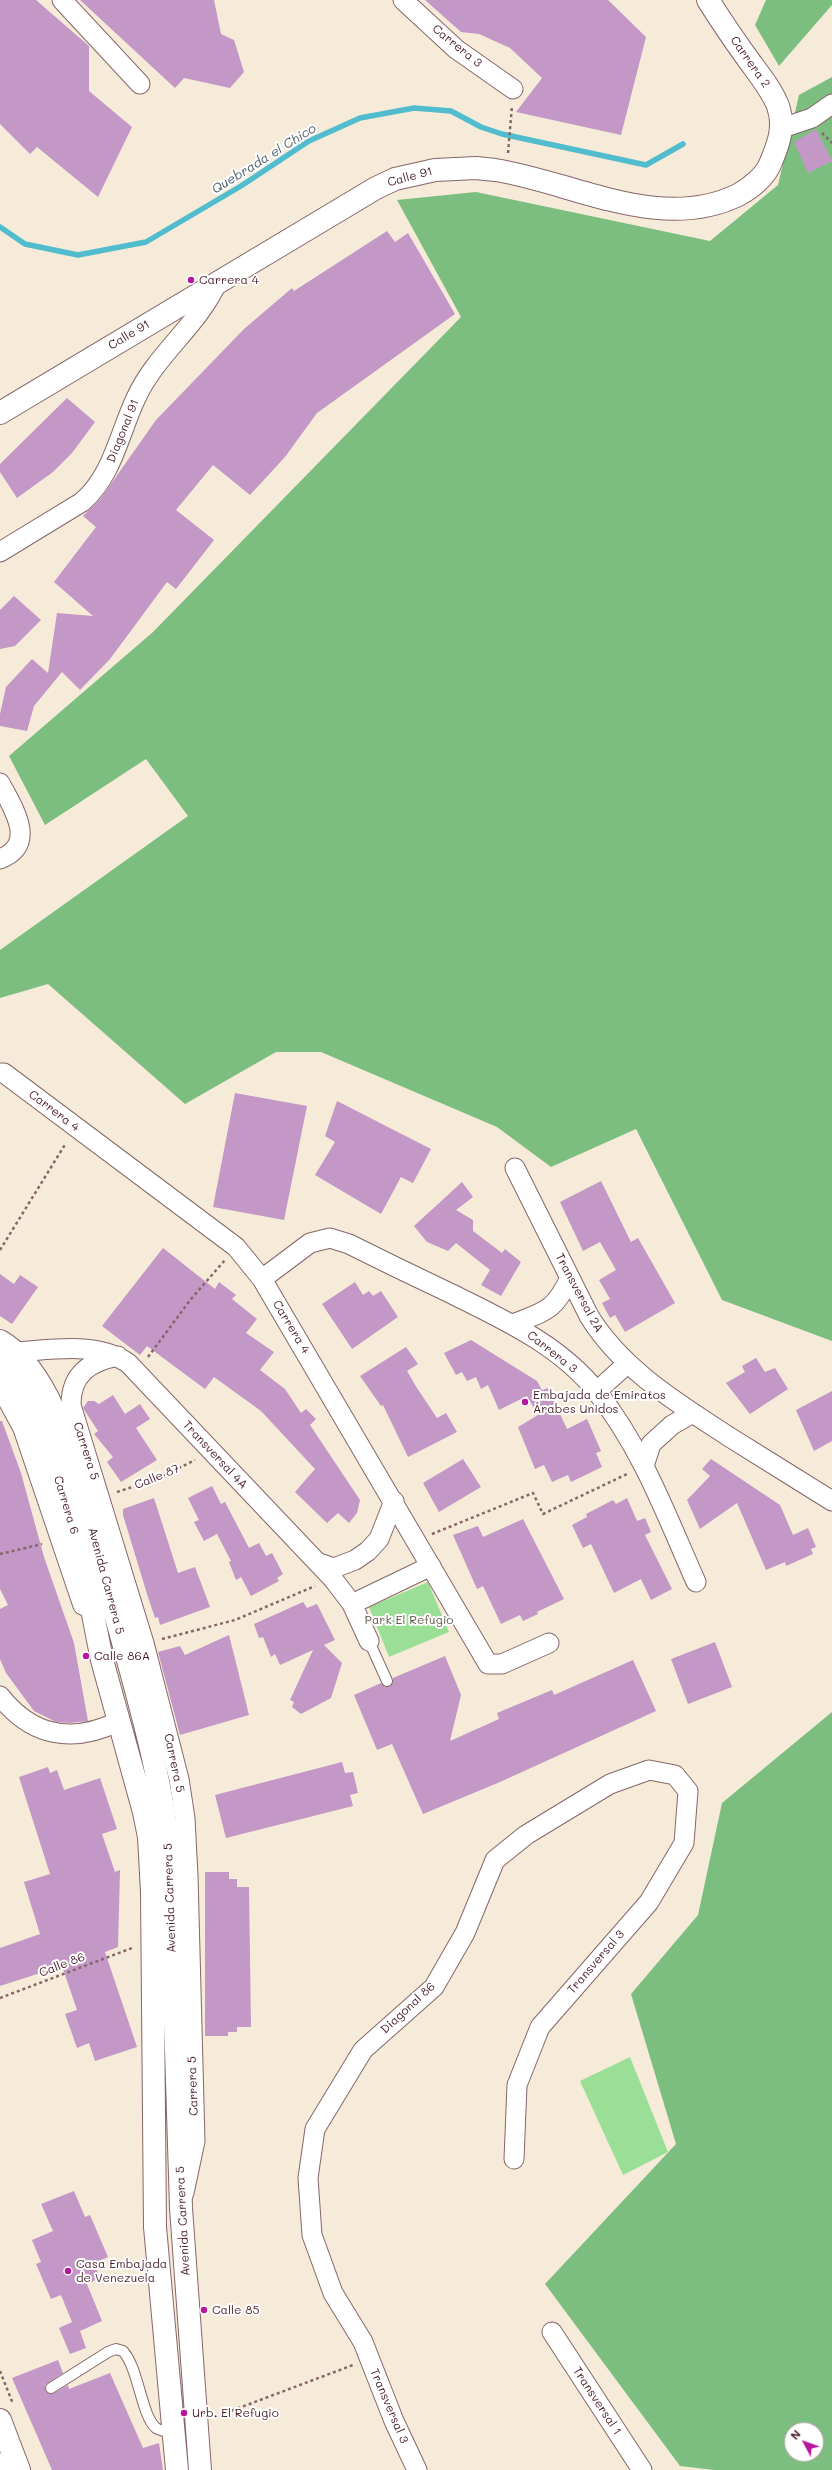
<!DOCTYPE html>
<meta charset="utf-8">
<style>
body{margin:0}
#map{position:relative;width:832px;height:2470px;overflow:hidden;background:#f6ebd9;font-family:Mali,sans-serif}
canvas{display:block}
.north{position:absolute;left:784px;top:2422px;width:40px;height:40px;box-sizing:border-box;background:#fff;border:1px solid #b7a5aa;border-radius:50%;rotate:311deg;font-size:11px;font-weight:700;line-height:16px;text-align:center;color:#4a1f2b}
.north::after{content:'';display:block;margin:auto;width:14px;height:18px;background:#b5179e;clip-path:polygon(50% 0,100% 100%,50% 72%,0 100%)}
</style>
<div id="map">
<canvas width="832" height="2470"></canvas>
<div class="north">N</div>
</div>
<script>
const c = document.querySelector('canvas').getContext('2d');
c.lineJoin = 'round';
function fillPath(path, color) { c.fillStyle = color; c.fill(path, 'evenodd'); }
function strokePath(path, color, width, dash) { c.strokeStyle = color; c.lineWidth = width; c.lineCap = dash ? 'butt' : 'round'; c.setLineDash(dash || []); c.stroke(path); }
function drawText(font, color, halo, rows, align = 'center') {
  c.font = font + ' Mali,sans-serif'; c.lineWidth = 4; c.setLineDash([]); c.textBaseline = 'middle'; c.strokeStyle = halo; c.fillStyle = color; for (const [text, x, y, turn = 0] of rows) {
    c.save(); c.translate(x, y); c.rotate((+turn || 0) * Math.PI / 180); c.textAlign = isNaN(turn) ? turn : align; if (halo) c.strokeText(text, 0, 0); c.fillText(text, 0, 0); c.restore();
  }
}
fillPath(new Path2D(`
 M 428,1582 L 449,1632 L 389,1657 L 369,1607 Z
 M 630,2057 L 668,2152 L 623,2175 L 580,2081 Z`), '#9bdf96');
fillPath(new Path2D(`
 M 766,0 L 832,0 L 832,5 L 779,66 L 755,25 Z
 M 832,77 L 832,1341 L 722,1300 L 636,1129 L 551,1167 L 497,1127 L 321,1052 L 276,1052 L 185,1104 L 48,984 L 0,998 L 0,950 L 188,816 L 146,759 L 45,825 L 9,756 L 153,632 L 461,317 L 397,200 L 476,192 L 710,241 L 778,185 L 799,95 Z
 M 832,1712 L 832,2470 L 714,2470 L 680,2466 L 545,2284 L 676,2144 L 631,1994 L 698,1915 L 722,1803 ZM 792,2430 L 816,2430 L 816,2454 L 792,2454 Z`), '#7cbe7f');
strokePath(new Path2D(`
 M 0,227 L 25,244 L 78,255 L 146,242 L 241,186 L 309,141 L 360,118 L 414,108 L 451,111 L 481,127 L 502,134 L 646,165 L 683,144`), '#51bccd', 5.5);
fillPath(new Path2D(`
 M 0,0 L 36,0 L 89,46 L 89,91 L 132,127 L 98,197 L 37,147 L 30,154 L 0,124 Z
 M 80,0 L 214,0 L 221,34 L 234,40 L 244,72 L 230,88 L 184,78 L 175,88 Z
 M 425,0 L 608,0 L 646,37 L 621,135 L 516,112 L 542,78 L 510,48 L 479,34 L 461,32 Z
 M 816,129 L 832,161 L 808,173 L 794,142 Z
 M 387,231 L 395,242 L 408,233 L 455,314 L 317,413 L 285,457 L 250,495 L 213,465 L 176,510 L 214,540 L 176,589 L 167,582 L 110,659 L 80,690 L 62,672 L 34,706 L 27,731 L 0,726 L 0,714 L 6,687 L 32,659 L 48,673 L 57,613 L 93,616 L 54,582 L 96,527 L 83,516 L 101,498 L 156,420 L 244,329 L 292,288 L 294,291 Z
 M 67,398 L 95,422 L 72,453 L 53,472 L 17,498 L 0,472 L 0,464 Z
 M 14,596 L 41,620 L 15,646 L 0,649 L 0,610 Z
 M 235,1093 L 307,1106 L 284,1220 L 213,1207 Z
 M 337,1101 L 431,1149 L 413,1183 L 401,1177 L 381,1214 L 315,1175 L 335,1142 L 325,1136 Z
 M 601,1181 L 631,1242 L 638,1238 L 675,1303 L 625,1332 L 615,1315 L 610,1318 L 602,1303 L 610,1299 L 599,1280 L 616,1270 L 600,1242 L 583,1251 L 560,1202 Z
 M 462,1182 L 473,1197 L 456,1210 L 473,1220 L 473,1231 L 502,1253 L 505,1249 L 521,1262 L 501,1296 L 481,1285 L 490,1270 L 456,1243 L 448,1251 L 427,1242 L 414,1226 Z
 M 163,1248 L 215,1289 L 219,1282 L 236,1295 L 232,1299 L 257,1319 L 246,1333 L 274,1352 L 260,1370 L 285,1389 L 301,1413 L 306,1409 L 316,1419 L 310,1425 L 360,1500 L 357,1513 L 349,1523 L 338,1513 L 327,1523 L 295,1492 L 315,1469 L 261,1411 L 214,1377 L 205,1389 L 147,1346 L 140,1355 L 102,1326 Z
 M 0,1274 L 14,1284 L 20,1275 L 38,1287 L 12,1324 L 0,1316 Z
 M 355,1282 L 363,1295 L 369,1291 L 373,1296 L 381,1291 L 398,1317 L 352,1349 L 322,1304 Z
 M 471,1340 L 537,1381 L 542,1390 L 548,1388 L 567,1429 L 587,1419 L 601,1451 L 596,1453 L 602,1467 L 571,1482 L 568,1475 L 552,1482 L 544,1465 L 535,1469 L 518,1427 L 538,1415 L 527,1396 L 499,1410 L 488,1385 L 481,1389 L 476,1377 L 467,1381 L 462,1372 L 456,1375 L 444,1353 Z
 M 406,1347 L 418,1364 L 407,1371 L 417,1388 L 437,1418 L 446,1413 L 457,1432 L 408,1457 L 383,1405 L 381,1406 L 360,1376 Z
 M 756,1358 L 765,1372 L 775,1368 L 788,1389 L 750,1414 L 726,1383 L 745,1372 L 742,1366 Z
 M 832,1391 L 832,1441 L 814,1451 L 796,1410 Z
 M 113,1395 L 125,1414 L 140,1404 L 150,1419 L 136,1428 L 157,1460 L 121,1482 L 107,1462 L 113,1457 L 94,1434 L 98,1431 L 83,1408 L 88,1401 L 94,1401 L 99,1404 Z
 M 0,1421 L 2,1421 L 21,1473 L 44,1557 L 74,1643 L 88,1721 L 70,1723 L 56,1722 L 34,1711 L 6,1673 L 0,1659 L 0,1609 L 8,1605 L 0,1589 Z
 M 463,1459 L 481,1487 L 439,1512 L 423,1483 Z
 M 711,1459 L 780,1505 L 793,1535 L 808,1528 L 816,1547 L 811,1549 L 813,1554 L 786,1566 L 785,1562 L 766,1570 L 737,1503 L 700,1529 L 687,1500 L 710,1476 L 702,1469 Z
 M 212,1486 L 221,1504 L 225,1502 L 249,1548 L 259,1543 L 266,1556 L 272,1553 L 283,1574 L 277,1578 L 279,1581 L 251,1596 L 241,1577 L 236,1580 L 229,1562 L 231,1561 L 217,1534 L 204,1541 L 194,1522 L 199,1520 L 188,1498 Z
 M 154,1498 L 178,1573 L 195,1567 L 210,1607 L 160,1625 L 158,1617 L 155,1618 L 147,1594 L 123,1515 L 123,1509 Z
 M 627,1498 L 637,1521 L 645,1518 L 651,1532 L 645,1535 L 672,1589 L 651,1600 L 641,1579 L 614,1593 L 591,1544 L 583,1548 L 572,1525 L 587,1517 L 586,1514 L 613,1500 L 616,1504 Z
 M 523,1519 L 564,1599 L 537,1612 L 538,1614 L 523,1621 L 520,1615 L 501,1624 L 483,1586 L 477,1589 L 453,1535 L 478,1526 L 483,1537 Z
 M 303,1602 L 307,1608 L 317,1604 L 335,1640 L 324,1645 L 342,1663 L 331,1698 L 301,1714 L 292,1707 L 294,1702 L 290,1700 L 313,1650 L 280,1665 L 275,1654 L 271,1657 L 263,1637 L 259,1638 L 254,1624 Z
 M 229,1635 L 249,1715 L 180,1735 L 158,1652 L 180,1646 L 185,1655 Z
 M 715,1642 L 732,1687 L 688,1704 L 671,1659 Z
 M 445,1656 L 461,1695 L 450,1741 L 499,1719 L 497,1713 L 552,1690 L 554,1695 L 633,1660 L 656,1711 L 500,1782 L 423,1814 L 392,1744 L 377,1750 L 354,1695 L 381,1683 L 384,1686 L 389,1687 L 392,1684 L 393,1678 Z
 M 342,1762 L 345,1773 L 353,1772 L 358,1793 L 350,1795 L 353,1806 L 226,1838 L 215,1795 Z
 M 48,1767 L 50,1773 L 57,1770 L 64,1790 L 100,1778 L 117,1829 L 102,1834 L 115,1872 L 120,1870 L 118,1947 L 105,1952 L 137,2047 L 95,2061 L 89,2043 L 77,2048 L 65,2014 L 77,2010 L 62,1966 L 0,1986 L 0,1948 L 40,1934 L 24,1882 L 50,1874 L 19,1777 Z
 M 205,1872 L 229,1872 L 229,1879 L 237,1879 L 237,1887 L 249,1887 L 251,2027 L 237,2027 L 237,2032 L 228,2032 L 228,2036 L 205,2036 Z
 M 74,2191 L 85,2217 L 90,2215 L 108,2257 L 94,2263 L 100,2278 L 87,2284 L 102,2321 L 80,2331 L 86,2348 L 70,2354 L 59,2328 L 72,2322 L 61,2295 L 51,2299 L 36,2264 L 41,2262 L 32,2240 L 53,2231 L 41,2204 Z
 M 58,2360 L 63,2373 L 45,2385 L 46,2392 L 52,2394 L 68,2385 L 69,2389 L 110,2373 L 143,2448 L 159,2443 L 163,2470 L 52,2470 L 12,2378 Z`), '#c397c6');
const lane = new Path2D(`
 M 369,1641 L 387,1681
 M 51,2388 L 108,2352 L 116,2349 L 123,2351 C 139,2369 141,2415 156,2428 C 161,2431 168,2432 174,2433`);
const street = new Path2D(`
 M 62,0 L 140,84
 M 403,0 L 456,49 L 513,89
 M 782,128 L 812,118 L 832,104
 M 0,552 L 82,502 C 113,475 119,434 136,398 C 156,354 198,326 218,281
 M 0,783 C 13,808 38,844 0,859
 M 0,1073 L 4,1073 L 236,1247 L 262,1279 L 488,1664 L 502,1664 L 549,1643
 M 515,1168 L 589,1316 C 622,1370 679,1404 731,1438 C 765,1459 798,1480 832,1501
 M 262,1279 L 310,1243 L 330,1238 L 349,1244 C 383,1261 418,1278 452,1294 C 504,1320 560,1345 597,1392 C 642,1448 667,1517 696,1582
 M 513,1324 C 546,1311 554,1311 570,1278
 M 15,1352 C 52,1350 96,1341 128,1363 L 333,1579 L 352,1604 L 369,1641
 M 118,1356 C 89,1362 71,1374 71,1405 L 144,1643 L 179,1779 L 185,1818 L 188,1876 L 195,2141 L 184,2193
 M 597,1391 L 628,1363
 M 644,1466 L 651,1444 L 672,1425 L 693,1413
 M 319,1563 L 334,1568 L 355,1560 L 368,1551 L 379,1539 L 394,1501
 M 352,1604 L 431,1566
 M 0,1696 C 32,1737 73,1744 119,1721
 M 552,2332 L 642,2470
 M 417,2470 L 394,2421 L 363,2342 L 333,2293 L 312,2235 L 308,2178 L 315,2129 L 363,2050 L 434,1987 L 465,1933 L 495,1860 L 526,1835 L 610,1784 L 649,1770 L 675,1775 L 688,1791 L 684,1843 L 649,1902 L 540,2027 L 517,2085 L 514,2159`);
const secondary = new Path2D(`
 M 0,1383 L 24,1427 L 84,1604
 M 0,2465 L 15,2460`);
const primary = new Path2D(`
 M 0,413 L 376,188 L 395,179 L 435,170 L 476,168 L 495,170 C 573,182 660,233 738,195 C 751,188 766,176 771,162 C 779,143 785,126 778,106 C 771,88 757,72 745,55 C 732,37 720,19 708,0
 M 0,1341 C 21,1353 37,1377 48,1398 C 57,1416 62,1436 68,1455 C 84,1501 97,1547 110,1594 C 133,1682 161,1768 170,1859 L 181,2208 L 200,2470
 M 0,1363 L 17,1380 L 28,1398 L 41,1426 L 63,1492 L 81,1554 L 102,1660 L 144,1812 L 149,1837 L 152,1892 L 155,2227 L 177,2470
 M 0,2420 L 19,2470`);
strokePath(lane, '#866668', 12);
strokePath(street, '#866668', 21);
strokePath(secondary, '#866668', 24);
strokePath(primary, '#866668', 24);
strokePath(new Path2D(`
 M 822,133 L 832,143
 M 508,153 L 512,106
 M 0,1250 L 66,1143
 M 148,1357 L 191,1299 L 225,1260
 M 117,1492 L 157,1479 L 195,1460
 M 432,1534 L 533,1493 L 543,1514 L 627,1474
 M 0,1554 L 42,1544
 M 162,1639 L 235,1620 L 315,1586
 M 0,1998 L 132,1948
 M 0,2371 L 13,2404
 M 215,2417 L 353,2365`), '#866668', 2.5, [3, 3]);
strokePath(lane, '#fff', 10);
strokePath(street, '#fff', 19);
strokePath(secondary, '#fff', 22);
strokePath(primary, '#fff', 22);
for (const [x, y, r, color] of [
 [191,280,4,"#b5179e"],
 [525,1402,4,"#b5179e"],
 [86,1656,4,"#b5179e"],
 [68,2271,4,"#b5179e"],
 [204,2310,4,"#b5179e"],
 [184,2413,4,"#b5179e"]
]) { const dot = new Path2D(); dot.arc(x, y, r, 0, 2 * Math.PI); c.fillStyle = color; c.fill(dot); strokePath(dot, '#fff', 1.5); }
drawText('12px', '#4a1f2b', '#fff', [
 ["Carrera 3",457,46,39],
 ["Carrera 2",750,62,55],
 ["Calle 91",410,177,-15],
 ["Calle 91",129,335,-31],
 ["Diagonal 91",123,431,-68],
 ["Carrera 4",54,1111,37],
 ["Transversal 2A",579,1293,62],
 ["Carrera 4",291,1327,59],
 ["Carrera 3",552,1352,38],
 ["Carrera 5",86,1451,72],
 ["Transversal 4A",215,1455,47],
 ["Calle 87",157,1477,-22],
 ["Carrera 6",66,1505,73],
 ["Avenida Carrera 5",106,1581,75],
 ["Carrera 5",174,1763,78],
 ["Avenida Carrera 5",170,1898,-92],
 ["Transversal 3",596,1962,-49],
 ["Calle 86",62,1965,-21],
 ["Diagonal 86",408,2008,-43],
 ["Carrera 5",193,2086,-92],
 ["Avenida Carrera 5",183,2221,-93],
 ["Transversal 1",597,2401,57],
 ["Transversal 3",389,2406,67]
]);
drawText('12px', '#4a1f2b', '#fff', [
 ["Carrera 4",199,280],
 ["Embajada de Emiratos",533,1395],
 ["Árabes Unidos",533,1409],
 ["Calle 86A",94,1656],
 ["Casa Embajada",76,2264],
 ["de Venezuela",76,2278],
 ["Calle 85",212,2310],
 ["Urb. El Refugio",192,2413]
], 'left');
drawText('12px', '#62594b', '#fff', [
 ["Park El Refugio",409,1620]
]);
drawText('italic 13px', '#4d5e6c', '#fff', [
 ["Quebrada el Chico",264,159,-32]
]);
</script>
